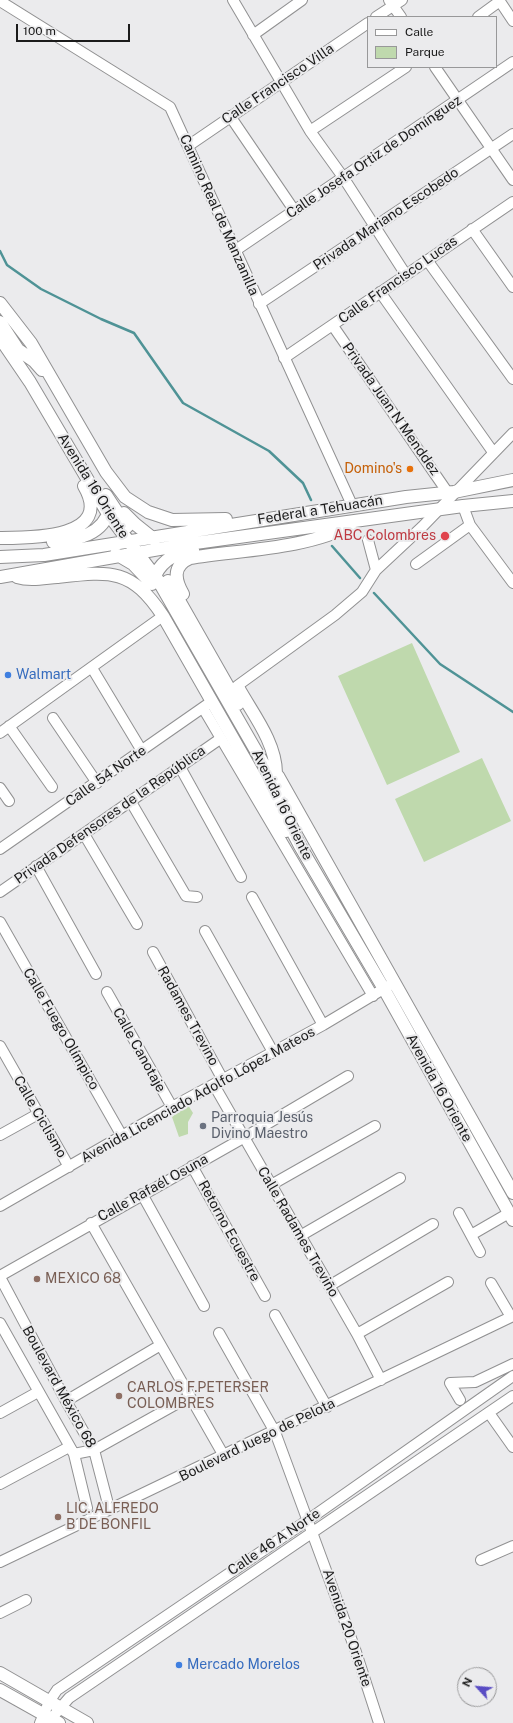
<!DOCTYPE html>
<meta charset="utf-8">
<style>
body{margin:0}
#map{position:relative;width:513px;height:1723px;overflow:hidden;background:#ebebed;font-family:"Public Sans",sans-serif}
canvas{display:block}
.legend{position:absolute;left:367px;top:16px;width:130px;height:52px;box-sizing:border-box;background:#ebebed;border:1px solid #989899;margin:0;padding:5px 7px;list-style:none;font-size:12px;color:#1b1b1b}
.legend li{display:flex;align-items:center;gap:8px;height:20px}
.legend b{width:20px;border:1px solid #989899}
.north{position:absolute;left:457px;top:1667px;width:40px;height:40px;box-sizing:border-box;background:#ebebed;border:1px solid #989899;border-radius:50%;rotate:296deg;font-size:11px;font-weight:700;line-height:16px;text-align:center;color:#1b1b1b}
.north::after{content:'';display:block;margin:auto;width:14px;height:18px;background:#594cc4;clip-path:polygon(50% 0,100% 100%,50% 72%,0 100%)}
.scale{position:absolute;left:16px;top:24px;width:114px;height:18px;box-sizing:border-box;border:2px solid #1b1b1b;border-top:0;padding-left:5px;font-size:12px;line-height:14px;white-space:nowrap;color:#1b1b1b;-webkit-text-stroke:3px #ebebed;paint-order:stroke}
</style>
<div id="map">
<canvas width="513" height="1723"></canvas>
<ul class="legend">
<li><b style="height:5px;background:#fff"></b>Calle</li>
<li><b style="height:11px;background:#bfd9ad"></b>Parque</li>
</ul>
<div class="north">N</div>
<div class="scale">100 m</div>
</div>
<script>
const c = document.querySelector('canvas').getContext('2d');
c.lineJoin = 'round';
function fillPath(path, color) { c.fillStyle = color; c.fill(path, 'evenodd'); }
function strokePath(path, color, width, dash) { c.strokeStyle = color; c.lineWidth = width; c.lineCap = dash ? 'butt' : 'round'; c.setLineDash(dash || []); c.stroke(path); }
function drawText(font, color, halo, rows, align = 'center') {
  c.font = font + ' "Public Sans",sans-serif'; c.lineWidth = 4; c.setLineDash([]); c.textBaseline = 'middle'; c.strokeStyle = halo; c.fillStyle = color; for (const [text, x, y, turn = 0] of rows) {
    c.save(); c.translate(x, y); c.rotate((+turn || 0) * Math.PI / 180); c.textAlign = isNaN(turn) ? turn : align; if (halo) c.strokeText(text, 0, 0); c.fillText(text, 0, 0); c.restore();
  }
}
fillPath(new Path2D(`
 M 412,643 L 460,752 L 387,785 L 338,676 Z
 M 482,758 L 511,821 L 424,862 L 395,799 Z
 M 188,1105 L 193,1113 L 188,1122 L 188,1134 L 179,1137 L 172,1117 Z`), '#bfd9ad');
strokePath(new Path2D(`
 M 0,251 L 7,265 L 41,289 L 101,319 L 134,333 L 183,403 L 269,451 L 303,483 L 311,500
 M 332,546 L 360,578
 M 374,593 L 440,664 L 513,712`), '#4f9396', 2.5);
const minor = new Path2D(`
 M 233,0 L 310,131 L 343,177 L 406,275
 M 389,0 L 401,17
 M 499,0 L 513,21
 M 0,1 L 170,107 L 352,505
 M 376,17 L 402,0
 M 478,17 L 500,1
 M 253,35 L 302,0
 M 435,67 L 513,180
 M 230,116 L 294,210
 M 310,131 L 406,67
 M 188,146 L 368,23
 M 472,229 L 513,287
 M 236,250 L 513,62
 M 427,260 L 513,379
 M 380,292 L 493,452
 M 259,304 L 513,134
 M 333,326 L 448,493
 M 284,358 L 513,202
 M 463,506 L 470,525 L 513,583
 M 368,540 L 376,570
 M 416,564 L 470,525
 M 92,668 L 142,751
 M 237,686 L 335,615 L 362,592 L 376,570 L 422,527 L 513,433
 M 203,708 L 373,996
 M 53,718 L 97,783
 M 9,726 L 52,787
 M 0,733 L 163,616
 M 180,767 L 241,877
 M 0,788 L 9,801
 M 131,802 L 186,896 L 197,897
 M 84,834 L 137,924
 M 0,849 L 208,704
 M 36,866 L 96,974
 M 0,892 L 220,739
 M 252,897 L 323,1025
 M 0,922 L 122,1136
 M 205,931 L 273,1052
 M 153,952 L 223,1080
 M 107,992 L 172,1107
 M 0,1046 L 69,1167
 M 214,1085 L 357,1334 L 381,1380
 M 0,1135 L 38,1114
 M 192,1166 L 265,1296
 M 271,1185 L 375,1126
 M 142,1194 L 204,1306
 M 0,1206 L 172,1107 L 323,1025 L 390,985
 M 459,1213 L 480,1252
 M 91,1223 L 224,1456
 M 471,1235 L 509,1213
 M 300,1236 L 400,1178
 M 0,1276 L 245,1137 L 348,1076
 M 0,1277 L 66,1401 L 94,1450 L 107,1500
 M 491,1283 L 511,1317
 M 329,1286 L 433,1224
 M 275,1315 L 327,1407
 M 0,1323 L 74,1454 L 87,1508
 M 219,1333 L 275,1432 L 355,1649 L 379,1723
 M 357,1334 L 448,1282
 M 460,1400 L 450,1383 L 475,1382 L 513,1364
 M 66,1401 L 159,1346
 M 0,1413 L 38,1392
 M 489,1413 L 513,1447
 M 74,1454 L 94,1450 L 189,1397
 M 0,1484 L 69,1447
 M 481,1560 L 513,1546
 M 0,1562 L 513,1316
 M 0,1613 L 26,1600
 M 46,1722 L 51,1719 L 69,1698 L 513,1396
 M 40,1723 L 49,1702 L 57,1690 L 308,1520 L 513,1376`);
const major = new Path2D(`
 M 0,303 L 31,343 L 106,472 L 125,497 L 148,512 L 172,520 L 226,519
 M 0,322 L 17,348
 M 0,338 L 30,382 L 108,514 L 158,580 L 271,777 L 289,825 L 300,846 L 384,989 L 513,1220
 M 10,344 L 34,361 L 42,370
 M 106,495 L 127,527
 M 124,513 L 135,524 L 155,540
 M 0,538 C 30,538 115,539 84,486
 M 53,542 C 77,539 103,536 110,508
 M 116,554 L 133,564 L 152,584
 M 0,557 L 44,555 L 406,497 L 454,492 L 513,480
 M 0,577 L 188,544 L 463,506 L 513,501
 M 17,577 C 30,581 44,578 57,577 C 111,571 131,568 163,616 L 286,831
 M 153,581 C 159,562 174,553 193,550
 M 168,581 L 238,704
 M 183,594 C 175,580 172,566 190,558 C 238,550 308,549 351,525
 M 239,689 C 253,714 276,743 276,773
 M 278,776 L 513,1193
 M 0,1673 L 87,1723
 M 0,1690 L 59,1723`);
strokePath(minor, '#919192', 12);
strokePath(major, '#919192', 14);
strokePath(minor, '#fff', 10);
strokePath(major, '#fff', 12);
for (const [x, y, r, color] of [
 [410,469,4,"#e8710a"],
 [445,536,5,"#e0444e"],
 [8,675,4,"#3f7fe0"],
 [203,1126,4,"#6b7280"],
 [37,1279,4,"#8d6e63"],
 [119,1396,4,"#8d6e63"],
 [58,1517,4,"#8d6e63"],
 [179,1665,4,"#3f7fe0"]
]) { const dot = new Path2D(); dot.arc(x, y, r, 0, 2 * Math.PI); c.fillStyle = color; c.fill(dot); strokePath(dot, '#ebebed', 1.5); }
drawText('14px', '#1b1b1b', '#ebebed', [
 ["Calle Francisco Villa",278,84,-34],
 ["Calle Josefa Ortiz de Domínguez",374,157,-34],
 ["Camino Real de Manzanilla",219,215,66],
 ["Privada Mariano Escobedo",386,219,-34],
 ["Calle Francisco Lucas",398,280,-35],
 ["Privada Juan N Menddez",391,409,55],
 ["Avenida 16 Oriente",93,486,58],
 ["Federal a Tehuacán",320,510,-9],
 ["Calle 54 Norte",106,776,-35],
 ["Avenida 16 Oriente",282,805,64],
 ["Privada Defensores de la República",110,815,-35],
 ["Radames Trevino",188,1016,61],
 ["Calle Fuego Olímpico",61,1029,60],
 ["Calle Canotaje",139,1050,61],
 ["Avenida 16 Oriente",439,1088,61],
 ["Avenida Licenciado Adolfo López Mateos",198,1095,-29],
 ["Calle Ciclismo",40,1117,60],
 ["Calle Rafaél Osuna",153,1188,-29],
 ["Retorno Ecuestre",229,1231,61],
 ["Calle Radames Treviño",298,1232,60],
 ["Boulevard México 68",59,1387,61],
 ["Boulevard Juego de Pelota",257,1440,-26],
 ["Calle 46 A Norte",274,1542,-34],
 ["Avenida 20 Oriente",347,1628,71]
]);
drawText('14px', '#c56008', '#ebebed', [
 ["Domino's",402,469]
], 'right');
drawText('14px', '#be3a42', '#ebebed', [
 ["ABC Colombres",436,536]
], 'right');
drawText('14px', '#366cbe', '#ebebed', [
 ["Walmart",16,675],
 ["Mercado Morelos",187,1665]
], 'left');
drawText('14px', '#5b616d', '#ebebed', [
 ["Parroquia Jesús",211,1118],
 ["Divino Maestro",211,1134]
], 'left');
drawText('14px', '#785e54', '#ebebed', [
 ["MEXICO 68",45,1279],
 ["CARLOS F.PETERSER",127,1388],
 ["COLOMBRES",127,1404],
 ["LIC. ALFREDO",66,1509],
 ["B DE BONFIL",66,1525]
], 'left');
</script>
